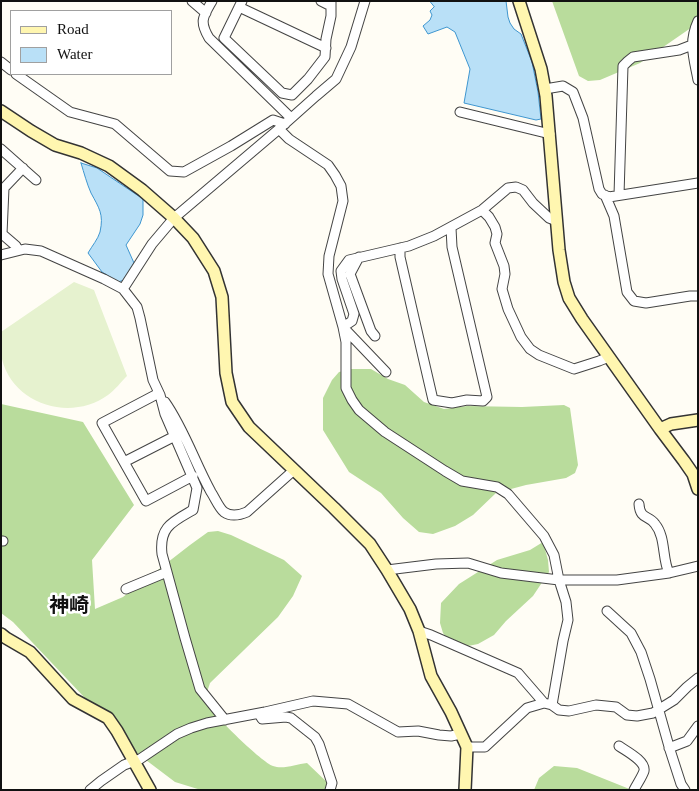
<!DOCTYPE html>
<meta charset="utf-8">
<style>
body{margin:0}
#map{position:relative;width:699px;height:791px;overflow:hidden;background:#fffdf5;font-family:Georgia,serif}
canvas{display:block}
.frame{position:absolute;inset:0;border:2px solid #111;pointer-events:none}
.legend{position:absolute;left:10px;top:10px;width:162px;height:65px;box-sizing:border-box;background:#fff;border:1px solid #a0a0a0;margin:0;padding:6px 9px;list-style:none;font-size:15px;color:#111}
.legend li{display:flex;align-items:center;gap:10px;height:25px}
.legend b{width:25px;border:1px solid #a0a0a0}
</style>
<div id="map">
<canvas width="699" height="791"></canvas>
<div class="frame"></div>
<ul class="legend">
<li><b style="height:6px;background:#fff6b0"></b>Road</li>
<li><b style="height:14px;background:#b9e0f7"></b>Water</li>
</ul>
</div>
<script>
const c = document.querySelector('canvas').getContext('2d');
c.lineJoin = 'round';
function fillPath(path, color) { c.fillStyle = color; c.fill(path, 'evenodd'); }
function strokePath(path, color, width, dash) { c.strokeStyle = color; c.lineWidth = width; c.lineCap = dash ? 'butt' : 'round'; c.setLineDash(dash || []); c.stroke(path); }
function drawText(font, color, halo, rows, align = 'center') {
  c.font = font + ' Georgia,"Noto Sans JP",serif'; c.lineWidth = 5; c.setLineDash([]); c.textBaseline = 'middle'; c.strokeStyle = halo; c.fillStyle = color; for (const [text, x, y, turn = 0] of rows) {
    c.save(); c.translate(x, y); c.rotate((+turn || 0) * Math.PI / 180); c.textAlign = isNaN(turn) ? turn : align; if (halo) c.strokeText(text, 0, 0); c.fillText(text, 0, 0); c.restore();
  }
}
fillPath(new Path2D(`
 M 552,1 L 698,1 L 698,23 L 640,63 L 600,80 L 588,81 L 579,76 Z
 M 352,369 L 371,369 L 388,379 L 405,385 L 424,402 L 444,409 L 467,406 L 522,407 L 564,405 L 570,408 L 578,465 L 575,473 L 566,478 L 526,485 L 496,493 L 473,515 L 455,526 L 433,534 L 419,532 L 403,518 L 381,493 L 349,472 L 323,430 L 323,398 L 332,380 L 339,372 Z
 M 1,404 L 83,422 L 134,505 L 92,560 L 95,609 L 123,597 L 190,545 L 208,532 L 218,531 L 231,535 L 284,560 L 302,576 L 293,596 L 278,617 L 210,683 C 207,692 205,697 209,705 C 213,715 263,763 273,766 C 283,770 296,764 307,763 L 330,785 L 332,790 L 201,790 L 175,782 L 138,754 L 13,622 L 1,613 Z
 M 543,542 L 548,560 L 549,572 L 533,596 L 506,621 L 494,635 L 478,644 L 463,647 L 450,642 L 443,633 L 440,623 L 441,603 L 459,584 L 497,560 L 530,550 Z
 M 554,766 L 577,768 L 632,790 L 534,790 L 539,778 Z`), '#b9dc9c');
fillPath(new Path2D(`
 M 74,282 L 94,290 L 127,376 C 121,382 115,390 108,395 C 71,422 13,405 2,359 C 0,351 1,341 1,332 Z`), '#e6f2cf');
const water = new Path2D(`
 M 430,1 L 506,1 L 508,17 L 510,23 L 514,29 L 521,34 L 532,62 L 538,92 L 541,119 L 536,120 L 464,103 L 470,69 L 455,32 L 447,27 L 428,34 L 423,26 L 430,20 L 432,15 L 430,11 L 434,7 Z
 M 81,163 L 97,168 L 143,199 L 143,215 L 140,224 L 126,245 L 134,263 L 124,280 L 118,282 L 102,272 L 88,253 C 92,246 98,239 100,232 C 104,214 99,208 91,193 C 87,184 84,173 81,163 Z`);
fillPath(water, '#b9e0f7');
strokePath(water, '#3f96cf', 1);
const street = new Path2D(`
 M 192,1 L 206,13
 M 212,1 C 203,17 199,21 209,38 L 291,118
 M 242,1 L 224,38 L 282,93 L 292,95 L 308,79 L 325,57 L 326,39 L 331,16 L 331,1
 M 321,1 L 331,6
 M 239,7 L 326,48
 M 698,21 C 688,43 694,58 698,80
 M 1,62 L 11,70
 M 16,74 L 70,112 L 115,124 L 170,171 L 184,172 L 231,146 L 273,120 L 285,124
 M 545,89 L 563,86 L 573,92 L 583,118 L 599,189 L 602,194 L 609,197 L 698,183
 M 460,112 L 550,134
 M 279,129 L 289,139 L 328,165 L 335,175 L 341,186 L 343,201 L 329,256 L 328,274 L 343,327 L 346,342 L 346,388 L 352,400 L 359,410 L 385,432 L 445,471 L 462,481 L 497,487 L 508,494 L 544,536 L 554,555 L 559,580 L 566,602 L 568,620 L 563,641 L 552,705
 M 1,149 L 36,180
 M 605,195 L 614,216 L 627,292 L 634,301 L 646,303 L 690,296 L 698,296
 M 619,195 L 623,66 L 628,61 L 633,57 L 679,50 L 692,45
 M 482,210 L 489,217 L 495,227 L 497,234 L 495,243 L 504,266 L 505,274 L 502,289 L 508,309 L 521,337 L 530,349 L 539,355 L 574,369 L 599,361 L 609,357
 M 400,248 L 400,257 L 433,400 L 452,403 L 467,400 L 483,401 L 487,397 L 452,247 L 451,228
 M 18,250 L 16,246 L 2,234 L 4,188 L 23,168
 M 1,255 L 25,249 L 41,251 L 104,279 L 123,289 L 137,307 L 140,318 L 153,380 L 160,395 L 165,414 L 197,488 L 193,510 C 172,522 159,527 162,554 L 185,638 L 200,689 L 225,720
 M 359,257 L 350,274 L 371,331 L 375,336
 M 123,289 L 152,244 L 174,218 L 279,129 L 316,96 L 336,79 L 351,47 L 365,1
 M 343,327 L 352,321 L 354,314 L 342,279 L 341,271 L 349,260 L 409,246 L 434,236 L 482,210 L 508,188 L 516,187 L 523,190 L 533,203 L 549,218 L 557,221
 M 343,327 L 386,372
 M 159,393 L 102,423 L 146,501 L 193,476
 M 165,402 C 184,429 195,463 211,492 C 215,498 219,508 224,512 C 231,517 240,515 247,512 L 294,470
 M 124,462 L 175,436
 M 639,504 C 640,520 649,515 655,524 C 666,537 662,559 669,573
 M 1,541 L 3,541
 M 387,570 L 436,564 L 468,563 L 501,573 L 559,580 L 617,580 L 669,573 L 698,566
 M 126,589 L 167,572
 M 607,611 L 631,633 L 641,652 L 650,679 L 670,750 L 681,784 L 685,790
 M 419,631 L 431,635 L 518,673 L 544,703 L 552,705 L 559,710 L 569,711 L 596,705 L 616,707 L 627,715 L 637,716 L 653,713 L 674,700 L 687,687 L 698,678
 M 259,714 L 262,719 L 286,717 L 291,718 L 315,737 L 319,744 L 332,783 L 330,790
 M 619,746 C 626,751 646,761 644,771 C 642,777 637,784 634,790
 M 467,747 L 485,747 L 527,708 L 544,703
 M 669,748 L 687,741 L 698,726
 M 90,790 L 101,781 L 124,765 L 140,759 L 177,734 L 191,728 L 207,723 L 265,712 L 313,701 L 348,704 L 398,732 L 418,731 L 439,735 L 451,736 L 461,734`);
const secondary = new Path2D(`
 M 519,1 L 541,69 L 546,96 L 559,250 L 564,282 L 569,298 L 582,319 L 660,429 L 684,461 L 693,474 L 698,489
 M 1,111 L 31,131 L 55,145 L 81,153 L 109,166 L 142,190 L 174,218 L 193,238 L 214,271 L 222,297 L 226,373 L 232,402 L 249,427 L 334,508 L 370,544 L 387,570 L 410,609 L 419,631 L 431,676 L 451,712 L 467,747 L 465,790
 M 660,429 L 671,424 L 698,420
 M 1,634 L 6,638 L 30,652 L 73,699 L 108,718 L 117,731 L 150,790`);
strokePath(street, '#444', 11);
strokePath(secondary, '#333', 14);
strokePath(street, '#fff', 9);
strokePath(secondary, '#fff6b0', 11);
drawText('bold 20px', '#111', '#fff', [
 ["神崎",69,604]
]);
</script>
